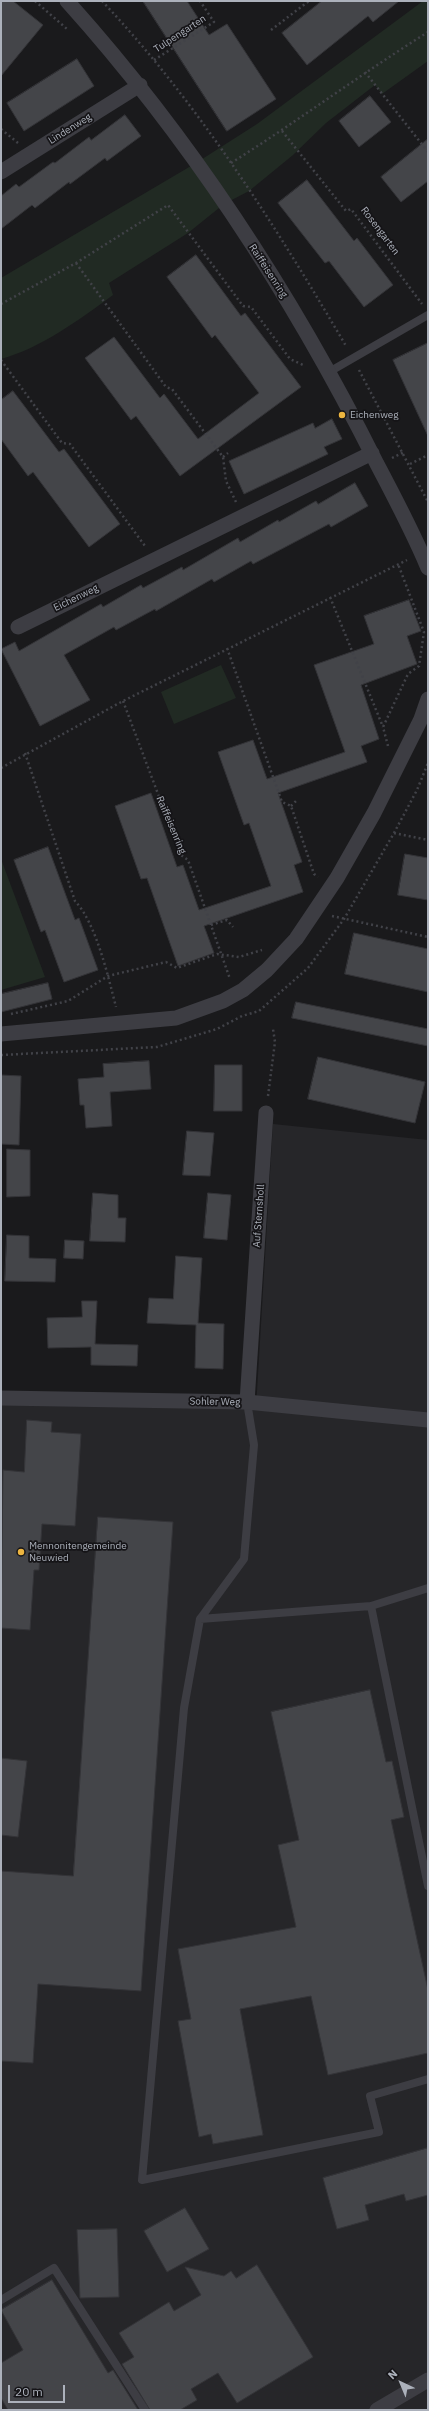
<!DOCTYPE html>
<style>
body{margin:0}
#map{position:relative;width:429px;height:2411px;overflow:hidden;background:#1a1a1c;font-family:"IBM Plex Sans",sans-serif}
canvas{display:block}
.frame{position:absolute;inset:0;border:2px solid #acb1bb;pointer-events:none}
.north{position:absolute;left:381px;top:2363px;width:40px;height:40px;-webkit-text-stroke:3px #151417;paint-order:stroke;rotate:316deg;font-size:11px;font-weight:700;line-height:16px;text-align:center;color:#acb1bb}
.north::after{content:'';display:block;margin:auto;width:14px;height:18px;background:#acb1bb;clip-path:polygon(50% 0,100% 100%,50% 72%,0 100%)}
.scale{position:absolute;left:8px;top:2385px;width:57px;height:18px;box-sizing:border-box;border:2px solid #acb1bb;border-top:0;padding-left:5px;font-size:12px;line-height:14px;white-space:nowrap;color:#acb1bb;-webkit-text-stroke:3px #151417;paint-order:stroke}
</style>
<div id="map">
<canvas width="429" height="2411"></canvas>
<div class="frame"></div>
<div class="north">N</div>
<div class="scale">20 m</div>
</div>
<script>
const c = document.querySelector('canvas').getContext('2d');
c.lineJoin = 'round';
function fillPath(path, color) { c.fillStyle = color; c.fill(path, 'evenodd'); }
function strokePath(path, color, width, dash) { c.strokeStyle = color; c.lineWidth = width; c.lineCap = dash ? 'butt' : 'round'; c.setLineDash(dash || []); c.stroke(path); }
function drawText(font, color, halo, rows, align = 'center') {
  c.font = font + ' "IBM Plex Sans",sans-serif'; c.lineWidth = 3.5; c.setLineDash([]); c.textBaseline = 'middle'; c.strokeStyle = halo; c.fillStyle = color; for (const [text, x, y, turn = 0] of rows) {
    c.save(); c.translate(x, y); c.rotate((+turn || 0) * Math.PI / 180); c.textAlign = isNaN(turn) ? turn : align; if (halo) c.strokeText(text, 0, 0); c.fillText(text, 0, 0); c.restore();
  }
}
fillPath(new Path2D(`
 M 273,1124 L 428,1140 L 428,2410 L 1,2410 L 1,1399 L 256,1408 Z`), '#262629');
fillPath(new Path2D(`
 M 423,1 L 428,1 L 428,61 L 382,94 L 375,85 L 326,123 L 293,155 L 249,191 L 224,204 L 188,233 L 109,283 L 113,295 C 79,320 41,348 1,359 L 1,278 L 196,163 L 257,124 Z
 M 221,665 L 236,698 L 174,724 L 161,692 Z
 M 1,859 L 45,977 L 1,990 Z`), '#212a23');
const building = new Path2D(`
 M 1,1 L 13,1 L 43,25 L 1,76 Z
 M 143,1 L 187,1 L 209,35 L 227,24 L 276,99 L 227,131 Z
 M 322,1 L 399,1 L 373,22 L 368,16 L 307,65 L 282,33 Z
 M 77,59 L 94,86 L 24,131 L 7,103 Z
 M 370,96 L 391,122 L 359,147 L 339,121 Z
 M 125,115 L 141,136 L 107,161 L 105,158 L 70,184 L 69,182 L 35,208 L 32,205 L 1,229 L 1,196 L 16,184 L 19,187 L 53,162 L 55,163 L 89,137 L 91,140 Z
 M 428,139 L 428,181 L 401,202 L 381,177 Z
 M 307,180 L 354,241 L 357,238 L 393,285 L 364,307 L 329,261 L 325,263 L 278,203 Z
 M 196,255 L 241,316 L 245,313 L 301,387 L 180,476 L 136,416 L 131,420 L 85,358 L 114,337 L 160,398 L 164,394 L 198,439 L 259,393 L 215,335 L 212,338 L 167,277 Z
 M 428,343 L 428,436 L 393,360 Z
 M 13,391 L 59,452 L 64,449 L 120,524 L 89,547 L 33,472 L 28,476 L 1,439 L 1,400 Z
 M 332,419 L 342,439 L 324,447 L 328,454 L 244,494 L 229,461 L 313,423 L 315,428 Z
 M 355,483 L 368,506 L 331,527 L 329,524 L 253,564 L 251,561 L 214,582 L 212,579 L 156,611 L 155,609 L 116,630 L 114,627 L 64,655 L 90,700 L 40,726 L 1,649 L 15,642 L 19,651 L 101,604 L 103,607 L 141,585 L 143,588 L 182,567 L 183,570 L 238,538 L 240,542 L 278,520 L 279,522 L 316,501 L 318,504 Z
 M 409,600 L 421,631 L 407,636 L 417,664 L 361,685 L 379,739 L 361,746 L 367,762 L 278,793 L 302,862 L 294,865 L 303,892 L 204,926 L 214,953 L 178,966 L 147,878 L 141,879 L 115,806 L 151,793 L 177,867 L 183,865 L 199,910 L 271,886 L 249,823 L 244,825 L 218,752 L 253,740 L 267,779 L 345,752 L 314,665 L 374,644 L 364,616 Z
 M 48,847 L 75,920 L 79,918 L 98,970 L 64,982 L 45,930 L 41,932 L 14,860 Z
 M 405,854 L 428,858 L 428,900 L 398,895 Z
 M 354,933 L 428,949 L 428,992 L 345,974 Z
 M 48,983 L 52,999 L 1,1012 L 1,994 Z
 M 296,1002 L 428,1029 L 428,1046 L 292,1018 Z
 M 318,1057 L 425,1082 L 415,1123 L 308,1099 Z
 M 149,1061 L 151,1089 L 110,1092 L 112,1126 L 86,1128 L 84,1105 L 80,1105 L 78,1079 L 104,1077 L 103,1064 Z
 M 215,1065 L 242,1065 L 242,1111 L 214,1111 Z
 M 1,1075 L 21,1076 L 19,1145 L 1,1144 Z
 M 187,1131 L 214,1133 L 210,1176 L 183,1175 Z
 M 7,1149 L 30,1150 L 30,1196 L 7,1197 Z
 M 93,1193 L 118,1195 L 118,1218 L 126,1218 L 125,1242 L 90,1241 Z
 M 208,1193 L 231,1195 L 227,1240 L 204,1238 Z
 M 7,1235 L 29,1236 L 29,1258 L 56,1259 L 55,1282 L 5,1281 Z
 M 65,1240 L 84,1241 L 83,1259 L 64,1258 Z
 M 176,1256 L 202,1258 L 198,1323 L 224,1324 L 223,1369 L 195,1368 L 196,1325 L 147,1323 L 149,1298 L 173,1299 Z
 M 82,1301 L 97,1301 L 95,1344 L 138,1345 L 137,1366 L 91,1365 L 91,1347 L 48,1348 L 47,1318 L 82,1317 Z
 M 27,1420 L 52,1422 L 51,1432 L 81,1434 L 75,1526 L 42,1524 L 39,1570 L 34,1570 L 30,1630 L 1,1628 L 3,1470 L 24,1472 Z
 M 98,1517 L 173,1522 L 141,1991 L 38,1984 L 33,2063 L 1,2061 L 1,1871 L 73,1876 Z
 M 370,1690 L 386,1762 L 392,1761 L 404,1817 L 391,1820 L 428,1990 L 428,2053 L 328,2075 L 311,1996 L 240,2009 L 263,2135 L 213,2144 L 211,2134 L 199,2137 L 178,2021 L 191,2019 L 178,1949 L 296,1927 L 278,1845 L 299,1840 L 271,1712 Z
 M 1,1758 L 27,1761 L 18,1837 L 1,1835 Z
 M 428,2148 L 428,2195 L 406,2201 L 404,2194 L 365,2205 L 369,2220 L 337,2229 L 323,2178 Z
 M 185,2208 L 209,2249 L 167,2272 L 144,2231 Z
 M 117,2229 L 119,2297 L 80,2298 L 77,2230 Z
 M 257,2265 L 313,2357 L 237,2403 L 218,2373 L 191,2389 L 197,2400 L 180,2410 L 150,2410 L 122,2364 L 134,2357 L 119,2333 L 169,2302 L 174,2311 L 201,2295 L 185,2267 L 224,2276 L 231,2271 L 236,2278 Z
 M 52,2280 L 108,2373 L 113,2370 L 138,2410 L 8,2410 L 1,2398 L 1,2363 L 23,2350 L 1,2310 Z`);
fillPath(building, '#444549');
strokePath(building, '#343438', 1);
strokePath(new Path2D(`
 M 35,1 L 67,29
 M 102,1 C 199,104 275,225 346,346
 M 271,30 L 309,1
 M 154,60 L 214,22 L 200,1
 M 365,72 L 428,152
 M 1,129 L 18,143
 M 282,131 L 346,211 L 351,209 L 422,304
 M 231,163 C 298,121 361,74 428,32
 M 76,263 L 166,387 L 172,389 L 223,457 L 226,481 L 236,502
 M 1,304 L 76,263 L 168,205 L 243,306 L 251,307 L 290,359 L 303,365
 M 1,360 L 62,443 L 70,444 L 145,546
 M 359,370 L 428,502
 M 223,457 L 228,453
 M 392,458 L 404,452
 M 410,464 L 428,455
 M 330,597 L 383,727
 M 227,648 L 282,802 L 291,806 L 314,874 L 318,877
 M 123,701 L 181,855 L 188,860 L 230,979
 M 388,746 L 383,727 L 408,674 L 419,666 L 424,632 L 398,564
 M 25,753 L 75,901 C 96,923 108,976 116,1007
 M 1,768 L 123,701 L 407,560
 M 291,806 L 298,799
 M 394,833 L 428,840
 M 332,916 L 428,937
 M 211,925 L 227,920 L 233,927
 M 11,1014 L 68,1001 L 108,976 L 166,962 L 177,968 L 217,954 L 239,957 L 262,950
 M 1,1055 L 157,1047 L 217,1029 L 242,1016 L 259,1011 L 308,968 L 344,919 L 394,833 L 417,790 L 428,763
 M 268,1096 L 275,1042 L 273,1029`), '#414248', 2.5, [2, 3]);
strokePath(new Path2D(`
 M 329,372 L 428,315
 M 247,1402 L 254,1445 L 244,1559 L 200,1619 L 371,1606 L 428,1588
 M 371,1606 L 428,1886
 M 200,1619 L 184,1708 L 142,2180 L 379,2132 L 370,2096 L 428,2079
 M 1,2300 L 54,2268 L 145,2410`), '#3d3d43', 8);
strokePath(new Path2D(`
 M 67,1 C 191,139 294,298 377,464 C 395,498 413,532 428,568
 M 1,172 L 140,85
 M 18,627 L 372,453
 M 1,1034 L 176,1018 L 223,1001 L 243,990 L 267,970 L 296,939 L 337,878 L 374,813 L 421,719 L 428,699
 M 1,1398 L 247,1402 L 428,1420
 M 247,1402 L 266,1113
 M 377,2410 L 428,2380`), '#3d3d43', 15);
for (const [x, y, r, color] of [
 [342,415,4,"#edb540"],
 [21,1552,4,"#edb540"]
]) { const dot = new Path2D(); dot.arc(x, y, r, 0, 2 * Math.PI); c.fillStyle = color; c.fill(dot); strokePath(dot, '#151417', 1.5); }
drawText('10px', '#acb1bb', '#151417', [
 ["Tulpengarten",180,34,-33],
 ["Lindenweg",70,129,-32],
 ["Rosengarten",380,231,53],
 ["Raiffeisenring",268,271,57],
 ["Eichenweg",76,598,-26],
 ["Raiffeisenring",171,825,67],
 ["Auf Sternsholl",259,1216,-86],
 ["Sohler Weg",215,1402,1]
]);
drawText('10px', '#acb1bb', '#151417', [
 ["Eichenweg",350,415],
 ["Mennonitengemeinde",29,1546],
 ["Neuwied",29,1558]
], 'left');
</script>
